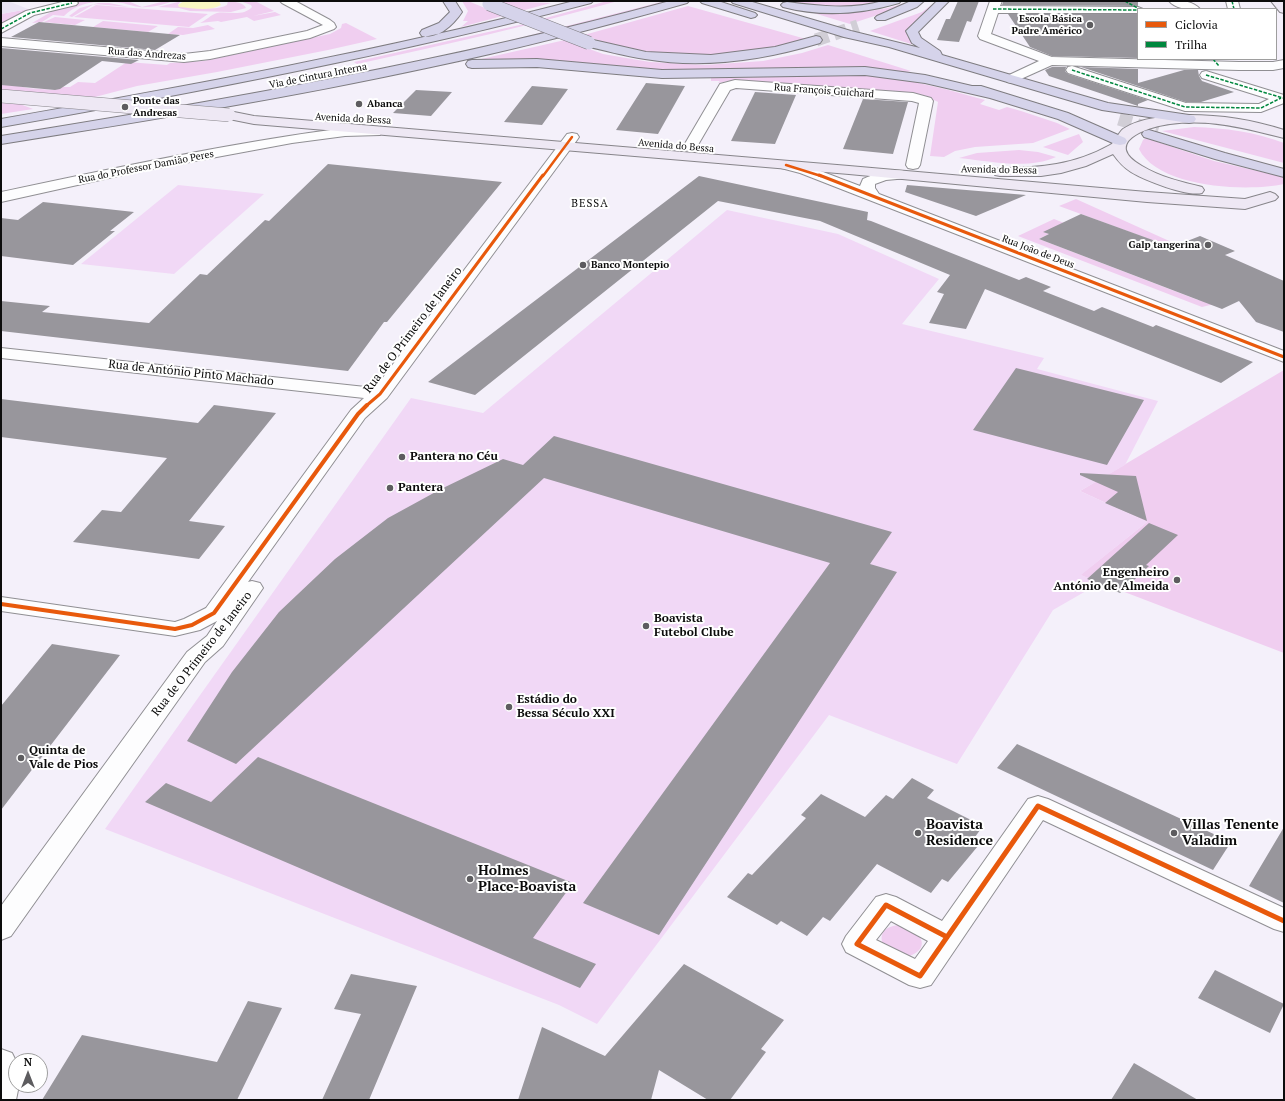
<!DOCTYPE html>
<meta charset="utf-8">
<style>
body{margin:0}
#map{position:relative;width:1285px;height:1101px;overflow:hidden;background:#f4f0fa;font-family:"PT Serif",serif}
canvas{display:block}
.frame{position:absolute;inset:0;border:2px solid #0c0c0c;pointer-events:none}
.legend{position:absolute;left:1137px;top:8px;width:140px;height:52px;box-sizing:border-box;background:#fff;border:1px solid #9e9e9e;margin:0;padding:5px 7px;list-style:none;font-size:12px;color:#0c0c0c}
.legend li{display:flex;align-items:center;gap:8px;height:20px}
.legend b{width:20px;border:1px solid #9e9e9e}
.north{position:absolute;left:8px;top:1053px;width:40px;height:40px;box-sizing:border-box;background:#fff;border:1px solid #9e9e9e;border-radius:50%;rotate:0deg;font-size:11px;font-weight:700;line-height:16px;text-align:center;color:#0c0c0c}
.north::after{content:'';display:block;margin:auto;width:14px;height:18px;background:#5d5c5f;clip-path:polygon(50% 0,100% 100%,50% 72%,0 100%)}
</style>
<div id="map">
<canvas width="1285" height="1101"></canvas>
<div class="frame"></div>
<ul class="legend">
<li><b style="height:5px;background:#e8590c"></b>Ciclovia</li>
<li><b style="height:5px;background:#00873e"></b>Trilha</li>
</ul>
<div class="north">N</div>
</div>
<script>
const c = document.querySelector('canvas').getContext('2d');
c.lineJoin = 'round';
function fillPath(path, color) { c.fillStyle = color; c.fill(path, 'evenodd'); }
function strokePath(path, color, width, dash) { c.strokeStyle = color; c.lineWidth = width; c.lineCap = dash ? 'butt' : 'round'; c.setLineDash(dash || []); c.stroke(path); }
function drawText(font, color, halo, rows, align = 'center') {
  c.font = font + ' "PT Serif",serif'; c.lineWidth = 4; c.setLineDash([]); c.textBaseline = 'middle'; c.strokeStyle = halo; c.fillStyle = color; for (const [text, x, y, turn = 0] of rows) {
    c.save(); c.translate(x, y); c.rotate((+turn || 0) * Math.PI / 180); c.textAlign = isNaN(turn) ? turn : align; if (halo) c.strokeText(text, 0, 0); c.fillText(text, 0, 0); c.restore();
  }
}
fillPath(new Path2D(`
 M 70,1 L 128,1 L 142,7 L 165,1 L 173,1 C 163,5 150,8 139,7 C 131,6 123,2 114,2 C 98,0 76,3 64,16 L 53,15 L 42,22 L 32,23 Z
 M 228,1 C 234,1 244,3 246,8 L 231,12 L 190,11 L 179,8 L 158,7 L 178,2 L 180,2 L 178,5 C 191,6 216,12 227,5 Z
 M 240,1 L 255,1 L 274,11 L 253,16 L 275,12 L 281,15 L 254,21 L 247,17 L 221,22 L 218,21 L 200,23 C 205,21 212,14 217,13 C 228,11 243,17 252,7 L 251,5 Z
 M 462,1 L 468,1 L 485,8 L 497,1 L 551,3 L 461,27 L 468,21 L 463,21 L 468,11 Z
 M 607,1 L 618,1 C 532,25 445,45 357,64 L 354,62 L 524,24 Z
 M 665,1 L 673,1 L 603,21 L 484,47 Z
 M 778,1 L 879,1 C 850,12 809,7 778,1 Z
 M 98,3 L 109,3 L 129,7 L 94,4 L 72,17 L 69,16 L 80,8 Z
 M 904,3 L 907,3 L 899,8 L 850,24 L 807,11 C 839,12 873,15 904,3 Z
 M 933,4 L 935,5 L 920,17 L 907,31 L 907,36 L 914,44 L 911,44 L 870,31 L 922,12 Z
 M 96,5 L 208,14 L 189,27 L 74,17 Z
 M 688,6 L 806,39 L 792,43 L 793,44 L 716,56 L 642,52 L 611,45 L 584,35 Z
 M 28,9 L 34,11 L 18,15 L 1,24 L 1,14 Z
 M 55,17 L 85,20 L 75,25 L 44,22 Z
 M 103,21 L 158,26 L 148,32 L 93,27 Z
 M 346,23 L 377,39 L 328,50 L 217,72 L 137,86 L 95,97 L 78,96 L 74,98 L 1,92 L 1,81 L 27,88 L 54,90 L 63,87 L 70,87 L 78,82 L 95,83 L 127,62 L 167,65 L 170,63 L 203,61 L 330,34 L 341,28 L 342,24 Z
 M 208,25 L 215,29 L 183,35 L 168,34 L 178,27 L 193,28 Z
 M 565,40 L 603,54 L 626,58 L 650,62 L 705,65 L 763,61 L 802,53 L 828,45 L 911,71 L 906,72 L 865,69 L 682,72 L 468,62 Z
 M 862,75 L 901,79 L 945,89 L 985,100 L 980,104 L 999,110 L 1007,107 L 1021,111 L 1057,123 L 1070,129 L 1033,143 L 975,147 L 955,151 L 944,157 L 930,156 L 938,102 L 924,95 L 767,82 L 734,80 L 718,83 L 720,81 L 711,81 L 711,78 Z
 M 1,103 L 20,104 L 33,109 L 1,114 Z
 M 1194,127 C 1225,128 1255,132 1284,143 L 1284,163 L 1162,131 Z
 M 1079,134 L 1083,142 L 1068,155 L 1043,147 Z
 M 1146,138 L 1214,161 L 1284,177 L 1284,184 C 1247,192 1158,188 1139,149 L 1143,140 Z
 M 1019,150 L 1038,152 L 1056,157 C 1027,170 990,161 959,158 L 977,153 Z
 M 1076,199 L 1276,289 L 1202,307 L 1018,236 L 1054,219 L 1069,225 L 1044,232 L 1049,234 L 1039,239 L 1198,300 L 1208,294 L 1228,268 L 1059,206 Z
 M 1284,370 L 1284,653 L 1080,575 L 1147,522 L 1080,491 Z
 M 898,925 C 909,925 932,940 917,952 C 914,954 911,956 908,956 C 901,956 891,950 884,947 C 878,934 884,927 898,925 Z`), '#f0cef0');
fillPath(new Path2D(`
 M 178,185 L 264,194 L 174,274 L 81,264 Z
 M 727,210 L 838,234 L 939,279 L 902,324 L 1044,358 L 1037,369 L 1158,401 L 1125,465 L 1080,491 L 1147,522 L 1081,575 L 1100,583 L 1053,610 L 957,764 L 829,715 L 597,1024 L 559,1005 L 105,829 L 411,398 L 483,413 Z`), '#f1d8f6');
fillPath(new Path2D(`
 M 1,1 L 8,1 L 28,9 L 1,14 Z`), '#eae4f4');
fillPath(new Path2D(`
 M 184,1 L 219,1 L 221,5 C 208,12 193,8 179,7 L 178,5 Z`), '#f9f6c3');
fillPath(new Path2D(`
 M 958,1 L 979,1 L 971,22 L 967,21 L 959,42 L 937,40 L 946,19 L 950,19 Z
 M 1138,1 L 1138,6 L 1002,5 L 1003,2 Z
 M 1008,14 L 1138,14 L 1138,58 L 1052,56 L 1030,47 Z
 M 39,22 L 148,32 L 180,35 L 155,50 L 11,37 Z
 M 1,48 L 139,60 L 131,64 L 102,61 L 60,89 L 55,90 L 1,85 Z
 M 1052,67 L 1066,67 L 1065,71 L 1068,74 L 1148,100 L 1138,104 L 1138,106 L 1049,76 L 1045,70 Z
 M 1081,67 L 1138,69 L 1138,83 L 1184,70 L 1198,70 L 1199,76 L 1202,81 L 1234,92 L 1201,102 L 1186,102 Z
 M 646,83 L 685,86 L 658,134 L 616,130 Z
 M 532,86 L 568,89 L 542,125 L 504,122 Z
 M 416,90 L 452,92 L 431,116 L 393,113 Z
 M 755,92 L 796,95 L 775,144 L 731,141 Z
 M 863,99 L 908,102 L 893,154 L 843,149 Z
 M 328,164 L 502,182 L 387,322 L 384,322 L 348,371 L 1,331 L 1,301 L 50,306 L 42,312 L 149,323 L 200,274 L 207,275 L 265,220 L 269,221 Z
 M 699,176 L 868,212 L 867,220 L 871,221 L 1019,280 L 1026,277 L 1051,287 L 1043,291 L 1094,311 L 1102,307 L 1153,327 L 1156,325 L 1253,362 L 1221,383 L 985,289 L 966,329 L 929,323 L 944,294 L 937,292 L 950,275 L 820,221 L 718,201 L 475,395 L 428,382 Z
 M 907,185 L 1026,195 L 976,216 L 905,192 Z
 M 43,202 L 134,212 L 110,231 L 115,231 L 73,265 L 1,256 L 1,218 L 18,220 Z
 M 1081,214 L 1172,247 L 1200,236 L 1235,251 L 1225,255 L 1284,281 L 1284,332 L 1256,322 L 1239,301 L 1222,309 L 1039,239 L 1049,234 L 1043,232 Z
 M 1016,368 L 1144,400 L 1107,465 L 973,430 Z
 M 1,399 L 198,423 L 214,405 L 276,413 L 189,521 L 225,526 L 199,559 L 73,542 L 102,510 L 121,512 L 167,458 L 1,437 Z
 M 554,436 L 892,532 L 870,564 L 897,572 L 659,935 L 583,903 L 830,563 L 544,478 L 236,764 L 187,741 L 232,672 L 279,612 L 335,559 L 388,518 L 441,489 L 503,459 L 523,465 Z
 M 1080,473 L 1136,476 L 1147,521 L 1105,503 L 1118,492 L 1080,475 Z
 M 1149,523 L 1178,535 L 1146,565 L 1149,566 L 1120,593 L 1087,579 Z
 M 52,644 L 120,655 L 1,810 L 1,706 Z
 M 1017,744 L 1125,793 L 1231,842 L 1213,870 L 997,768 Z
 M 258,757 L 573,883 L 533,938 L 596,964 L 580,988 L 145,802 L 166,783 L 211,802 Z
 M 912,778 L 934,790 L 927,798 L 983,826 L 975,837 L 983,840 L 948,882 L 942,879 L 931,893 L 877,864 L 830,921 L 823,917 L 807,936 L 781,921 L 777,925 L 727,897 L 748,873 L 752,875 L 806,818 L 801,815 L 821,794 L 865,817 L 886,795 L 893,799 Z
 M 1284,827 L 1284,903 L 1249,886 Z
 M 684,964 L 784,1020 L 761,1049 L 766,1052 L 730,1100 L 708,1100 L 659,1070 L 651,1100 L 518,1100 L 542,1027 L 605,1056 Z
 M 1215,970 L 1284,1004 L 1270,1033 L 1198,998 Z
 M 351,974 L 417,986 L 369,1100 L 322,1100 L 361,1014 L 334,1009 Z
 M 248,1001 L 282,1008 L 237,1100 L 42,1100 L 82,1035 L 217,1062 Z
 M 1134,1063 L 1198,1100 L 1111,1100 Z`), '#98969c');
strokePath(new Path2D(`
 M 816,40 L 858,26
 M 1119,119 L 1158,131`), '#d1ced6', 13, [13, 6]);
const street = new Path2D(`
 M 66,1 L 76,1 L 78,3 L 76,5 L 34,15 L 1,33 L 1,24 L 26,11 Z
 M 280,1 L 295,1 L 330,20 L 334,23 L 336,27 L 334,29 L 310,38 L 210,59 L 184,62 L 1,46 L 1,38 L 184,54 L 210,51 L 307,31 L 323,25 L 282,3 Z
 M 990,1 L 1002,1 L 1000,6 L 1138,7 L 1143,9 L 1138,9 L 1138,13 L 998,13 L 991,34 L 1052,57 L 1239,62 L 1273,62 L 1284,60 L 1284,68 L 1273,70 L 1239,70 L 1052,65 L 1012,83 L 1007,82 L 1006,79 L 1007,76 L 1039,61 L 980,39 L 978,36 Z
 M 1169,1 C 1180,1 1192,0 1200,9 C 1189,9 1177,10 1169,1 Z
 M 1226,1 L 1238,1 L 1240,9 L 1228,9 Z
 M 1072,66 L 1186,103 L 1259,104 L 1269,99 L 1202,78 L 1200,75 L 1202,72 L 1206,71 L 1284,95 L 1284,103 L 1261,112 L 1185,111 L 1068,73 L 1066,70 L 1068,67 Z
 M 735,80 L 913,93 L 931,98 L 933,101 L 920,165 L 918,168 L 913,169 L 908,168 L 906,165 L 919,103 L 912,101 L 736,88 L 730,90 L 695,150 L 690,151 L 685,150 L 683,147 L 720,84 Z
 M 345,128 L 380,129 L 382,132 L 380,135 L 345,136 L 292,143 L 136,172 L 1,202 L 1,192 C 115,168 229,143 345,128 Z
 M 572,133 L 577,134 L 579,137 L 577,140 L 387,398 L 365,418 L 248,582 L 252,581 L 260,583 L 263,588 L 223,646 L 205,662 L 11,936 L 1,940 L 1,906 L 187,652 L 207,636 L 217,621 L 200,630 L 175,636 L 1,611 L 1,597 L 175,622 L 184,619 L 206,608 L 351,410 L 364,398 L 1,358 L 1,348 L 375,388 L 567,134 Z
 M 786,161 L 810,167 L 860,186 L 863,179 C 877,173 893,168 908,172 L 910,175 L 908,178 L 886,180 L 875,184 L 875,188 L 879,194 L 1284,351 L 1284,362 L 800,173 L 781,168 L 779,165 L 781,162 Z
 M 1038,796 L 1048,799 L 1284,908 L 1284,932 L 1274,929 L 1043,820 L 931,985 L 920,988 L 909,985 L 846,952 L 842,944 L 846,936 L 876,897 L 886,894 L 896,897 L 942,921 L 1028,799 ZM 891,921 L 928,941 L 915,959 L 876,940 Z
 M 1,1049 L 12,1053 L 16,1061 L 16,1085 L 19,1085 L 16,1100 L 1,1100 Z`);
const secondary = new Path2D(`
 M 1271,1 L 1283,1 L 1284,13 L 1280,12 Z
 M 229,111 L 254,116 L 849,166 L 1147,192 L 1245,199 L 1270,192 L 1275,194 L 1278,197 L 1275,200 L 1245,209 L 1147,202 L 849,174 L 254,124 L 224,118 L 222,115 L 224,112 Z
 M 1189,115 C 1221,115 1253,120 1284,130 L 1284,138 C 1244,128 1212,119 1170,124 C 1146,127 1102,143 1142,166 C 1160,177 1182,182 1202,187 L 1204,190 L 1202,193 C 1187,197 1144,180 1131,172 C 1123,167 1118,161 1113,154 L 1086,166 L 1061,173 L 1041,176 L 1000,176 L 995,175 L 993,172 L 995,169 L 1000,168 C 1040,168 1074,165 1110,145 C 1115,143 1118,133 1123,129 C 1141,117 1168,116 1189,115 Z`);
const highway = new Path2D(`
 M 443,1 L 455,1 L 462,12 C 454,24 438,40 422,36 L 420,33 L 422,30 L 439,23 L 450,12 Z
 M 574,1 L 593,1 L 591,3 C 396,54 199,92 1,127 L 1,119 C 193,85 385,50 574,1 Z
 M 670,1 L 689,1 L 687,3 C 602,27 517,49 431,67 C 288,98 145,121 1,144 L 1,136 C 226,100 450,61 670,1 Z
 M 700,1 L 718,1 L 755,13 L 757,15 L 755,17 L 751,18 L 702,3 Z
 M 731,1 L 749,1 L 851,31 L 920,48 L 912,43 L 906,31 L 937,1 L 949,1 L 918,32 L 921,38 L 940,51 L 942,55 L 1108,103 L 1189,115 L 1194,116 L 1196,119 L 1194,122 L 1189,123 L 1102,110 L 889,47 L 844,37 L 733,3 Z
 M 883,1 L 901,1 L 899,3 C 862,14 821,17 783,7 L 781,5 L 783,3 L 787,2 C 818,6 852,10 883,1 Z
 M 911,1 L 924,1 L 917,7 L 885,20 L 877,20 L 875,18 L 877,16 Z
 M 816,36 L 820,37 L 822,40 L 820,43 C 764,60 703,69 645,59 C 624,56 604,50 585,46 L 583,43 L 585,40 L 589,39 L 646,52 L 711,55 L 775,47 Z
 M 537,59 L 662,70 L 865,67 L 925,75 L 972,86 L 981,86 L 1068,113 L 1125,138 L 1127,141 L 1125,144 L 1120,145 L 1115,144 L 1058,119 L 990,98 L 925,83 L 865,75 L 662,78 L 537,67 L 472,68 L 468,67 L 466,64 L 468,61 L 472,60 Z
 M 1149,130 L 1225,153 L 1284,169 L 1284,177 L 1215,159 L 1144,137 L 1142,134 L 1144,131 Z`);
strokePath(street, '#908f93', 2);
strokePath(secondary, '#87858a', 2);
strokePath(highway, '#7e7c80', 2);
fillPath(street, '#fdfdfe');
fillPath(secondary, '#eee8f4');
fillPath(highway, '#d5d3ea');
const secondaryBridge = new Path2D(`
 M 1,96 L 229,115`);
const highwayBridge = new Path2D(`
 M 489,4 L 589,43`);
strokePath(secondaryBridge, '#87858a', 14, []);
strokePath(highwayBridge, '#7e7c80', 14, []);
strokePath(secondaryBridge, '#eee8f4', 13);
strokePath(highwayBridge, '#d5d3ea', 13);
strokePath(new Path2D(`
 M 1125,1 L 1139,9
 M 1232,1 L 1234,9
 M 993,9 L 1138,10
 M 1,29 L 30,13 L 72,3
 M 1213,59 L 1219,66
 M 1072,70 L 1185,107 L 1261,108 L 1281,98
 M 1206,75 L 1283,98`), '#00873e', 1.5, [3.5, 1.5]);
strokePath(new Path2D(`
 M 786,165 L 821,176
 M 543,176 L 572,137`), '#e8590c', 2.5);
strokePath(new Path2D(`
 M 819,175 L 1284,357
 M 366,406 L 380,394 L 543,175`), '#e8590c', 3);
strokePath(new Path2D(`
 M 1,604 L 175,629 L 192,625 L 214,613 L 358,414 L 367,405`), '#e8590c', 4);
strokePath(new Path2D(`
 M 947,937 L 886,905 L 857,944 L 920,976 L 1038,806 L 1284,921`), '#e8590c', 5);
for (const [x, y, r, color] of [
 [1090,25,4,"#5d5c5f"],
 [359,104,4,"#5d5c5f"],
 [125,107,4,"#5d5c5f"],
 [1208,245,4,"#5d5c5f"],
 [583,265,4,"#5d5c5f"],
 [402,457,4,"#5d5c5f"],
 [390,488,4,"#5d5c5f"],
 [1177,580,4,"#5d5c5f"],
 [646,626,4,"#5d5c5f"],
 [509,707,4,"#5d5c5f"],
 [21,758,4,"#5d5c5f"],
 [918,833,4,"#5d5c5f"],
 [1174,833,4,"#5d5c5f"],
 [470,879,4,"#5d5c5f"]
]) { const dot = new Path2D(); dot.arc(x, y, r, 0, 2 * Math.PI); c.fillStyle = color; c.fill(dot); strokePath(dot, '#fff', 1.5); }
drawText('bold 10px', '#0c0c0c', '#fff', [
 ["Escola Básica",1082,19,"right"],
 ["Padre Américo",1082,31,"right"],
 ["Ponte das",133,101],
 ["Andresas",133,113],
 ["Abanca",367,104],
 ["Galp tangerina",1200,245,"right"],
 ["Banco Montepio",591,265]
], 'left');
drawText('10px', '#0c0c0c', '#fff', [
 ["Rua das Andrezas",147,54,4],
 ["Via de Cintura Interna",318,76,-11],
 ["Rua François Guichard",824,91,4],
 ["Avenida do Bessa",353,119,3],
 ["Avenida do Bessa",676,146,5],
 ["Rua do Professor Damião Peres",146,167,-11],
 ["Avenida do Bessa",999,170,1],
 ["Rua João de Deus",1038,252,21]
]);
c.letterSpacing = '1px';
drawText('11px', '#0c0c0c', '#fff', [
 ["BESSA",590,204]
]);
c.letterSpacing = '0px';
drawText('12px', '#0c0c0c', '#fff', [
 ["Rua de O Primeiro de Janeiro",413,330,-53],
 ["Rua de António Pinto Machado",191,373,6],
 ["Rua de O Primeiro de Janeiro",202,654,-52]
]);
drawText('bold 12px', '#0c0c0c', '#fff', [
 ["Pantera no Céu",410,457],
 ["Pantera",398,488],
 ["Engenheiro",1169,573,"right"],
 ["António de Almeida",1169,587,"right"],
 ["Boavista",654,619],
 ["Futebol Clube",654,633],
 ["Estádio do",517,700],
 ["Bessa Século XXI",517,714],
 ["Quinta de",29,751],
 ["Vale de Pios",29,765]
], 'left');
drawText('bold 14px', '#0c0c0c', '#fff', [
 ["Boavista",926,825],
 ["Residence",926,841],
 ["Villas Tenente",1182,825],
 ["Valadim",1182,841],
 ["Holmes",478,871],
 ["Place-Boavista",478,887]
], 'left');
</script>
